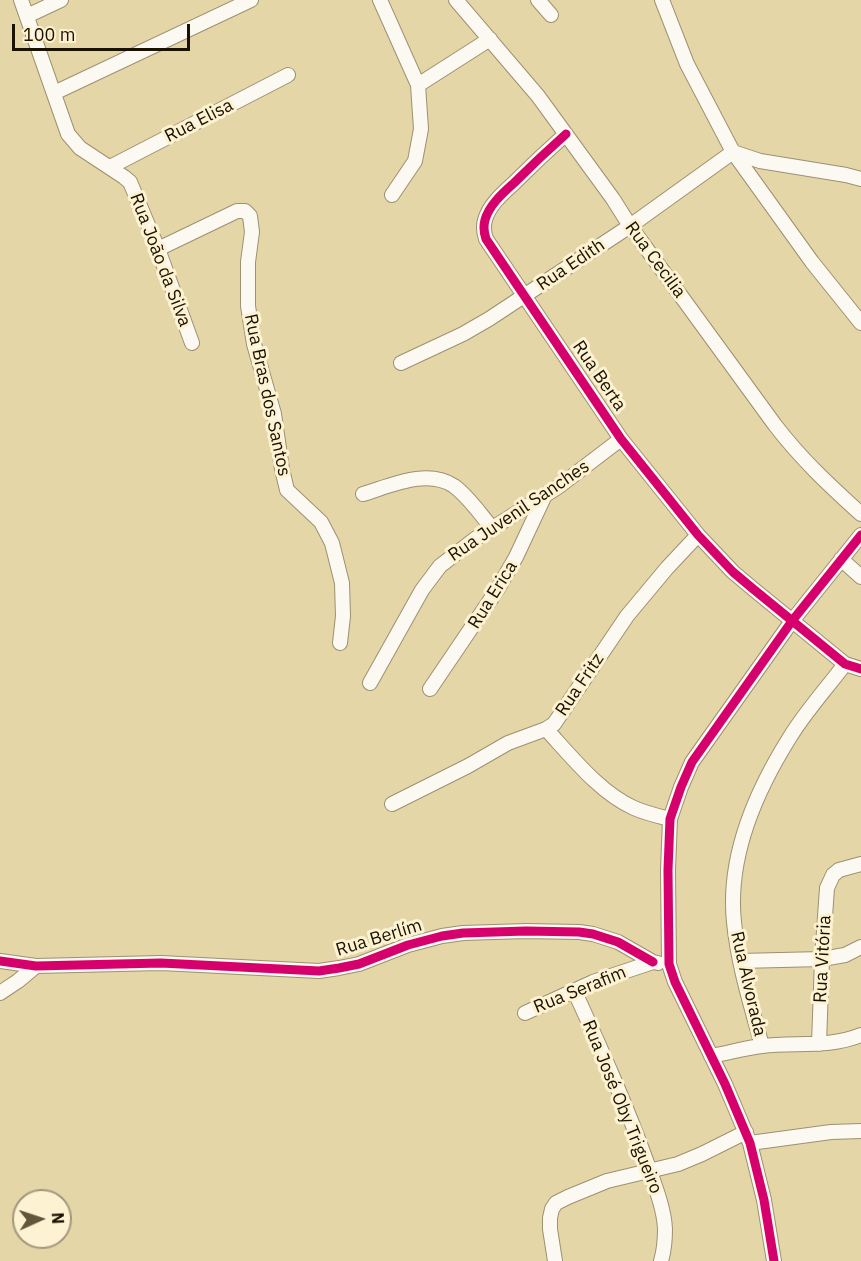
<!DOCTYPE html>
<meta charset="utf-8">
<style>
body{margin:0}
#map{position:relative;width:861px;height:1261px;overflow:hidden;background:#e5d6a8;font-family:"IBM Plex Sans",sans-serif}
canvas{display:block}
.north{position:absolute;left:12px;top:1189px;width:60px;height:60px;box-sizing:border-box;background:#fdf2d1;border:2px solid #a2987d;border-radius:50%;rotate:87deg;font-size:16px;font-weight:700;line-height:24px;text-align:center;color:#1a1200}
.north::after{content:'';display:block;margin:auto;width:21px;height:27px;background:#61573b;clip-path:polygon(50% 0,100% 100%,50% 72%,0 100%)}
.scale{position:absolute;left:12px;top:24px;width:178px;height:27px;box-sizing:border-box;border:3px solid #1a1200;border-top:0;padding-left:8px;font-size:18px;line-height:21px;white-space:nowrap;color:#1a1200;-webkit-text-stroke:4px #fdf2d1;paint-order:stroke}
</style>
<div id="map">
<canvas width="861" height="1261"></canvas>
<div class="north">N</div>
<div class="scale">100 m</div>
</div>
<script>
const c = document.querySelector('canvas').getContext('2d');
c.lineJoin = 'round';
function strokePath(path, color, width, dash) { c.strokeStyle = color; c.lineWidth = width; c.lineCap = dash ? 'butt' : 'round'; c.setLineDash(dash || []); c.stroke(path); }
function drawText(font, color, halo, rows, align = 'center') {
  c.font = font + ' "IBM Plex Sans",sans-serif'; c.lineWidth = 6; c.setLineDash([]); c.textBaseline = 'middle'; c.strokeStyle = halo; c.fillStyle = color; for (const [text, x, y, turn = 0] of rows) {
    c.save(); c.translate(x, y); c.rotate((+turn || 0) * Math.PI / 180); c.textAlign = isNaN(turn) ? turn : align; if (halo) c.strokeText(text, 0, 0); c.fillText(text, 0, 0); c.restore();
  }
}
const minor = new Path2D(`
 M 21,0 L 68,134 L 80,148 L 124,177 L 130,182 L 158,249 L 192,343
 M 380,0 L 418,85 L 421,129 L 415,161 L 392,195
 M 456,0 L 538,96 L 613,199 L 630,226 L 775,425 C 801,459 830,486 861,514
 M 538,0 L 551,15
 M 662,0 L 687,64 L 733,152 L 812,262 L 861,323
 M 27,16 L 61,0
 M 418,85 L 490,39
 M 54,93 L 251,0
 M 566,134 C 548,150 531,166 514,183 C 503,193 489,205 485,220 C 483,227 484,233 486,239 L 621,439 L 698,535 L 733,572 L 752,588 L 845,664 L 861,669
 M 110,167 L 288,75
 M 158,249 L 237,211 L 245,211 L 250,216 L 252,232 L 248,262 L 248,306 L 254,344 L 274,414 L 282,469 L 287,490 L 321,522 L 332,543 L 342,583 L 343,616 L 340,643
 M 401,363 L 463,334 L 489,319 L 630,226 L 733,152 L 760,161 L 846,175 L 861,179
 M 363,494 C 390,486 427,468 454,486 C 469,497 480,514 492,528
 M 841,559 L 861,577
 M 370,683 L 422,590 L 440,566 L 475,539 L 558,487 L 621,439
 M 430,689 L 497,590 L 516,557 L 545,495
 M 546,729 C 571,756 600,793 634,808 C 645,813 658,816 670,819
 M 392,804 L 468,766 L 508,743 L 546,729 L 554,724 L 627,616 L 667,568 L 698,535
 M 0,961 L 36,966 L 161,963 L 319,971 L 339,968 L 359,964 L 408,945 L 442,936 L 463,933 L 526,931 L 579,932 L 593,934 L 618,942 L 653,962
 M 740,961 L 822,959 L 845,955 L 861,947
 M 574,990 C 600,1047 626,1104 647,1163 C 654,1184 664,1207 665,1229 C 665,1240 664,1251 661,1261
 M 0,993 L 18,981 L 36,966
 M 525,1013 L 593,982 L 653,962 L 658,963
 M 819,1044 L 822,959 L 827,888 L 833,875 L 839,870 L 861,864
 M 762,1046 C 751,1005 738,964 734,922 C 727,856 756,791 790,737 C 806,711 827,688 845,664
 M 711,1056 C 728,1053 745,1048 762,1046 C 796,1042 829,1048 861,1035
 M 750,1143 L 831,1132 L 861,1131
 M 555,1261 L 550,1229 L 550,1218 L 552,1209 L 556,1203 L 568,1197 L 607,1181 L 678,1164 L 702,1154 L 746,1132
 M 774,1261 L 764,1200 L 750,1143 L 725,1084 L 675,982 L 669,964 L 668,870 L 670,819 L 681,787 L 692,762 L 792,621 L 861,535`);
strokePath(minor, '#9c9170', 16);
strokePath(minor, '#fbf9f2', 14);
strokePath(new Path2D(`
 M 566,134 C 548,150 531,166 514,183 C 503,193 489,205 485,220 C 483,227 484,233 486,239 L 621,439 L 698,535 L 733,572 L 752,588 L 845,664 L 861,669
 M 0,961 L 36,966 L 161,963 L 319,971 L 339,968 L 359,964 L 408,945 L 442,936 L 463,933 L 526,931 L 579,932 L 593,934 L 618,942 L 653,962
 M 774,1261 L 764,1200 L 750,1143 L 725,1084 L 675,982 L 669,964 L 668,870 L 670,819 L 681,787 L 692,762 L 792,621 L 861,535`), '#d6006c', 9);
drawText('18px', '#1a1200', '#fdf2d1', [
 ["Rua Elisa",199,121,-27],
 ["Rua João da Silva",160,260,69],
 ["Rua Cecilia",655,260,54],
 ["Rua Edith",571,265,-34],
 ["Rua Berta",599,376,56],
 ["Rua Bras dos Santos",267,395,78],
 ["Rua Juvenil Sanches",519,511,-34],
 ["Rua Erica",493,595,-58],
 ["Rua Fritz",580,685,-56],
 ["Rua Berlím",379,938,-17],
 ["Rua Vitória",823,959,-87],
 ["Rua Alvorada",748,984,77],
 ["Rua Serafim",580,990,-22],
 ["Rua José Oby Trigueiro",622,1107,68]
]);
</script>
